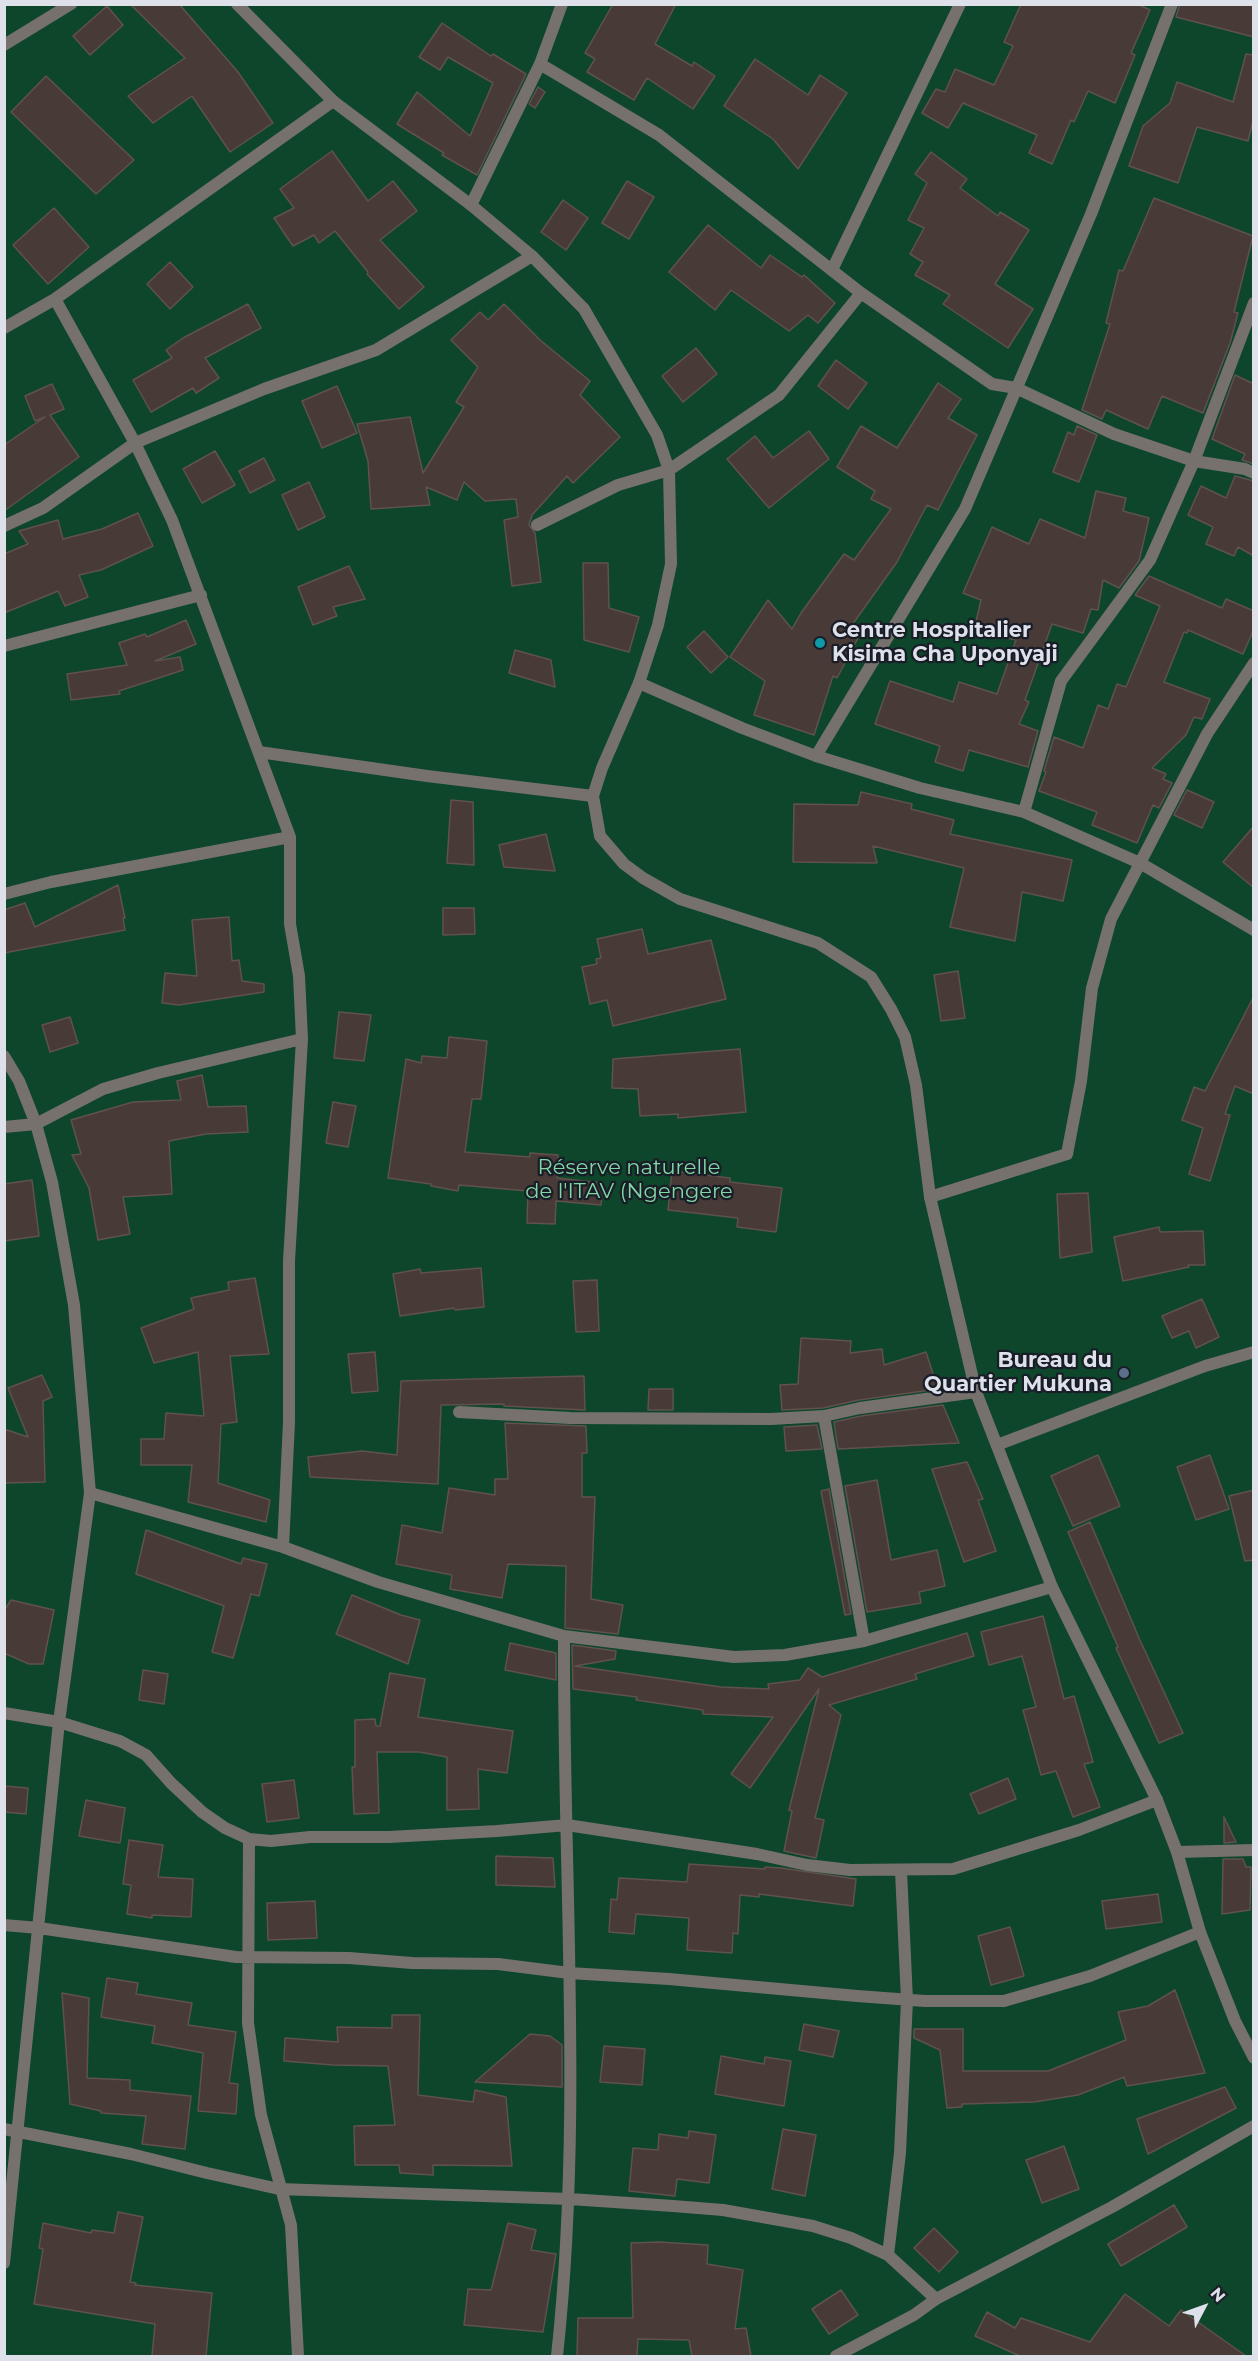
<!DOCTYPE html>
<meta charset="utf-8">
<style>
body{margin:0}
#map{position:relative;width:1258px;height:2361px;overflow:hidden;background:#232631;font-family:Montserrat,sans-serif}
canvas{display:block}
.frame{position:absolute;inset:0;border:6px solid #dee1e9;pointer-events:none}
.north{position:absolute;left:1174px;top:2277px;width:60px;height:60px;-webkit-text-stroke:4px #191d27;paint-order:stroke;rotate:49deg;font-size:16px;font-weight:700;line-height:24px;text-align:center;color:#dee1e9}
.north::after{content:'';display:block;margin:auto;width:21px;height:27px;background:#dee1e9;clip-path:polygon(50% 0,100% 100%,50% 72%,0 100%)}
</style>
<div id="map">
<canvas width="1258" height="2361"></canvas>
<div class="frame"></div>
<div class="north">N</div>
</div>
<script>
const c = document.querySelector('canvas').getContext('2d');
c.lineJoin = 'round';
function fillPath(path, color) { c.fillStyle = color; c.fill(path, 'evenodd'); }
function strokePath(path, color, width, dash) { c.strokeStyle = color; c.lineWidth = width; c.lineCap = dash ? 'butt' : 'round'; c.setLineDash(dash || []); c.stroke(path); }
function drawText(font, color, halo, rows, align = 'center') {
  c.font = font + ' Montserrat,sans-serif'; c.lineWidth = 4.5; c.setLineDash([]); c.textBaseline = 'middle'; c.strokeStyle = halo; c.fillStyle = color; for (const [text, x, y, turn = 0] of rows) {
    c.save(); c.translate(x, y); c.rotate((+turn || 0) * Math.PI / 180); c.textAlign = isNaN(turn) ? turn : align; if (halo) c.strokeText(text, 0, 0); c.fillText(text, 0, 0); c.restore();
  }
}
fillPath(new Path2D(`
 M 5,5 L 1253,5 L 1253,2356 L 5,2356 Z`), '#0d462b');
const building = new Path2D(`
 M 130,4 L 179,4 L 238,72 L 273,123 L 230,152 L 192,96 L 153,123 L 128,96 L 185,58 Z
 M 613,4 L 676,4 L 655,44 L 692,66 L 694,62 L 715,76 L 693,109 L 647,78 L 634,100 L 587,72 L 595,59 L 585,53 Z
 M 1021,4 L 1137,4 L 1150,10 L 1131,53 L 1135,55 L 1115,103 L 1088,91 L 1074,122 L 1071,120 L 1052,164 L 1029,153 L 1037,135 L 963,103 L 948,128 L 922,113 L 936,89 L 945,92 L 955,69 L 994,85 L 1013,46 L 1004,42 Z
 M 1180,4 L 1254,4 L 1254,37 L 1176,17 Z
 M 107,6 L 123,25 L 90,55 L 73,36 Z
 M 442,23 L 491,56 L 493,54 L 526,74 L 477,175 L 442,155 L 444,153 L 397,124 L 417,92 L 470,136 L 493,83 L 448,57 L 440,70 L 419,57 Z
 M 1246,54 L 1254,55 L 1254,117 L 1248,141 L 1197,127 L 1178,183 L 1129,166 L 1143,126 L 1170,103 L 1177,82 L 1233,102 Z
 M 755,59 L 808,95 L 820,75 L 847,93 L 798,169 L 773,139 L 724,106 Z
 M 46,76 L 134,160 L 96,194 L 11,112 Z
 M 538,87 L 545,92 L 535,108 L 529,104 Z
 M 332,151 L 368,201 L 393,181 L 417,211 L 380,240 L 424,287 L 399,309 L 367,274 L 368,272 L 335,231 L 319,243 L 314,235 L 293,246 L 274,218 L 294,208 L 280,189 Z
 M 931,152 L 967,179 L 960,188 L 998,216 L 1000,212 L 1029,230 L 995,284 L 1033,309 L 1008,348 L 943,304 L 950,295 L 915,275 L 923,262 L 910,254 L 924,228 L 908,220 L 927,183 L 915,174 Z
 M 627,181 L 654,197 L 629,239 L 602,223 Z
 M 1154,198 L 1253,236 L 1234,312 L 1238,313 L 1230,343 L 1203,413 L 1162,396 L 1148,429 L 1106,410 L 1102,419 L 1082,410 L 1110,324 L 1106,323 L 1119,270 L 1123,271 Z
 M 563,200 L 588,218 L 566,250 L 541,232 Z
 M 54,208 L 89,247 L 48,284 L 13,245 Z
 M 708,225 L 761,268 L 770,255 L 802,277 L 804,275 L 835,303 L 818,323 L 808,315 L 789,331 L 731,290 L 715,310 L 669,272 Z
 M 170,262 L 193,287 L 170,309 L 147,284 Z
 M 248,304 L 261,328 L 205,358 L 219,378 L 196,393 L 193,388 L 151,412 L 133,380 L 172,358 L 166,350 L 183,338 Z
 M 504,304 L 540,340 L 590,381 L 580,395 L 620,437 L 573,483 L 567,476 L 532,515 L 529,525 L 535,533 L 541,582 L 512,586 L 504,520 L 518,517 L 516,499 L 485,501 L 464,482 L 457,500 L 426,487 L 430,505 L 371,509 L 368,461 L 357,424 L 410,417 L 423,473 L 464,407 L 456,402 L 478,367 L 451,340 L 480,312 L 488,320 Z
 M 696,348 L 717,374 L 683,402 L 662,376 Z
 M 836,360 L 867,383 L 848,409 L 818,386 Z
 M 1235,375 L 1254,384 L 1254,464 L 1242,460 L 1245,454 L 1212,439 Z
 M 938,383 L 961,399 L 948,418 L 977,435 L 938,510 L 927,505 L 897,562 L 847,632 L 858,638 L 837,678 L 833,676 L 814,735 L 754,715 L 765,681 L 730,657 L 768,600 L 792,629 L 801,613 L 844,554 L 854,560 L 891,509 L 871,499 L 875,491 L 837,467 L 861,426 L 897,448 Z
 M 52,384 L 64,409 L 50,415 L 79,457 L 4,511 L 4,445 L 45,417 L 35,421 L 25,396 Z
 M 337,386 L 357,433 L 322,448 L 302,401 Z
 M 1077,426 L 1097,435 L 1079,482 L 1053,472 L 1068,432 L 1074,435 Z
 M 809,431 L 829,459 L 769,508 L 727,459 L 755,436 L 773,458 Z
 M 215,451 L 235,485 L 202,503 L 183,469 Z
 M 264,458 L 275,480 L 250,493 L 239,471 Z
 M 1235,476 L 1254,481 L 1254,556 L 1238,547 L 1234,556 L 1206,544 L 1213,527 L 1188,515 L 1201,486 L 1226,498 Z
 M 309,482 L 325,517 L 298,530 L 282,495 Z
 M 1096,491 L 1126,498 L 1123,511 L 1149,518 L 1139,561 L 1119,588 L 1103,580 L 1098,610 L 1091,609 L 1083,633 L 1052,624 L 1025,700 L 1029,702 L 1019,724 L 1038,731 L 1028,767 L 969,750 L 963,771 L 935,762 L 940,746 L 875,724 L 890,681 L 953,702 L 959,682 L 997,694 L 1016,640 L 974,630 L 981,600 L 963,593 L 992,527 L 1029,544 L 1040,519 L 1085,538 Z
 M 138,513 L 153,546 L 101,570 L 79,575 L 88,597 L 65,606 L 58,591 L 4,613 L 4,554 L 28,544 L 19,531 L 58,520 L 63,539 L 102,529 Z
 M 583,563 L 608,563 L 609,608 L 639,617 L 629,652 L 584,640 Z
 M 349,566 L 365,599 L 333,607 L 337,616 L 313,625 L 298,587 Z
 M 1149,576 L 1222,608 L 1226,599 L 1254,611 L 1254,629 L 1243,654 L 1188,630 L 1187,633 L 1184,632 L 1164,682 L 1210,699 L 1202,719 L 1194,717 L 1186,735 L 1152,768 L 1166,774 L 1163,779 L 1172,783 L 1159,808 L 1153,805 L 1137,843 L 1092,825 L 1097,812 L 1039,791 L 1046,772 L 1044,771 L 1054,737 L 1083,748 L 1098,705 L 1108,709 L 1117,684 L 1126,687 L 1160,606 L 1135,595 Z
 M 186,620 L 196,644 L 155,661 L 180,657 L 183,670 L 119,691 L 120,694 L 71,700 L 67,674 L 127,665 L 119,643 L 145,634 L 147,637 Z
 M 704,631 L 728,657 L 711,673 L 687,647 Z
 M 515,650 L 551,660 L 555,687 L 509,673 Z
 M 1187,790 L 1214,802 L 1202,828 L 1174,815 Z
 M 861,792 L 912,804 L 911,809 L 954,820 L 950,834 L 1072,860 L 1063,901 L 1022,892 L 1015,941 L 950,927 L 964,868 L 873,846 L 877,863 L 793,862 L 794,804 L 858,805 Z
 M 451,800 L 473,802 L 474,865 L 447,863 Z
 M 1254,826 L 1254,888 L 1223,862 Z
 M 546,834 L 555,871 L 504,867 L 499,845 Z
 M 118,885 L 125,918 L 123,918 L 125,930 L 4,953 L 4,910 L 25,903 L 35,927 Z
 M 443,908 L 474,908 L 475,934 L 443,935 Z
 M 229,917 L 232,961 L 239,960 L 242,981 L 264,984 L 264,992 L 179,1005 L 162,1003 L 165,973 L 197,976 L 192,920 Z
 M 642,929 L 648,954 L 711,940 L 726,999 L 613,1026 L 607,1000 L 590,1004 L 582,967 L 597,964 L 596,959 L 601,958 L 597,939 Z
 M 958,971 L 965,1018 L 941,1021 L 934,975 Z
 M 1254,996 L 1254,1094 L 1235,1086 L 1225,1114 L 1230,1115 L 1210,1181 L 1189,1174 L 1203,1128 L 1182,1120 L 1194,1087 L 1205,1091 Z
 M 339,1012 L 371,1015 L 364,1061 L 334,1058 Z
 M 70,1017 L 78,1043 L 50,1052 L 42,1025 Z
 M 449,1037 L 487,1041 L 481,1099 L 472,1099 L 465,1152 L 530,1157 L 530,1153 L 558,1155 L 557,1178 L 603,1183 L 601,1205 L 556,1201 L 555,1224 L 527,1223 L 528,1191 L 459,1185 L 458,1191 L 431,1186 L 431,1184 L 388,1178 L 406,1059 L 421,1063 L 422,1056 L 447,1058 Z
 M 740,1049 L 746,1112 L 678,1118 L 678,1114 L 640,1116 L 638,1089 L 612,1088 L 613,1059 Z
 M 202,1075 L 208,1107 L 246,1106 L 248,1132 L 206,1134 L 169,1141 L 172,1194 L 123,1197 L 130,1234 L 98,1240 L 89,1188 L 72,1155 L 81,1154 L 71,1120 L 133,1102 L 181,1100 L 177,1081 Z
 M 333,1102 L 356,1106 L 348,1147 L 326,1143 Z
 M 672,1171 L 730,1178 L 730,1182 L 782,1188 L 776,1232 L 737,1227 L 738,1218 L 668,1210 Z
 M 32,1180 L 39,1236 L 4,1241 L 4,1184 Z
 M 1088,1193 L 1092,1252 L 1060,1258 L 1057,1194 Z
 M 1159,1227 L 1160,1232 L 1203,1231 L 1205,1265 L 1188,1265 L 1189,1267 L 1123,1281 L 1114,1237 Z
 M 481,1268 L 484,1307 L 455,1310 L 454,1308 L 400,1316 L 393,1274 L 420,1269 L 421,1273 Z
 M 255,1278 L 269,1354 L 230,1356 L 237,1422 L 221,1424 L 218,1483 L 270,1500 L 266,1522 L 188,1502 L 192,1465 L 141,1465 L 141,1439 L 164,1439 L 166,1413 L 204,1416 L 198,1352 L 154,1363 L 141,1328 L 194,1309 L 191,1298 L 229,1290 L 228,1282 Z
 M 597,1280 L 599,1331 L 576,1332 L 573,1281 Z
 M 1202,1299 L 1219,1337 L 1196,1348 L 1189,1331 L 1172,1338 L 1162,1316 Z
 M 801,1338 L 851,1341 L 850,1353 L 882,1349 L 884,1365 L 926,1352 L 938,1389 L 859,1400 L 823,1408 L 782,1410 L 780,1385 L 798,1384 Z
 M 375,1352 L 378,1391 L 352,1393 L 348,1354 Z
 M 42,1375 L 52,1397 L 43,1401 L 45,1482 L 4,1483 L 4,1429 L 28,1437 L 8,1388 Z
 M 584,1376 L 585,1410 L 504,1406 L 504,1404 L 441,1405 L 438,1484 L 310,1477 L 308,1457 L 362,1451 L 397,1455 L 401,1381 Z
 M 649,1389 L 673,1389 L 673,1410 L 648,1410 Z
 M 943,1405 L 959,1443 L 838,1449 L 834,1422 L 861,1416 Z
 M 505,1423 L 586,1426 L 587,1453 L 582,1453 L 582,1497 L 595,1497 L 591,1599 L 623,1605 L 618,1634 L 565,1628 L 566,1566 L 508,1564 L 502,1598 L 450,1589 L 452,1575 L 396,1564 L 402,1525 L 442,1533 L 449,1488 L 495,1495 L 495,1479 L 508,1479 Z
 M 817,1425 L 822,1449 L 786,1451 L 784,1427 Z
 M 1098,1455 L 1120,1506 L 1073,1526 L 1051,1476 Z
 M 1210,1455 L 1229,1509 L 1196,1520 L 1177,1467 Z
 M 967,1462 L 983,1499 L 978,1500 L 996,1551 L 964,1562 L 932,1469 Z
 M 877,1480 L 891,1560 L 937,1550 L 945,1586 L 919,1592 L 921,1603 L 867,1612 L 845,1486 Z
 M 829,1489 L 851,1614 L 845,1615 L 821,1491 Z
 M 1254,1490 L 1254,1560 L 1245,1561 L 1229,1496 Z
 M 1090,1522 L 1139,1638 L 1183,1733 L 1159,1743 L 1116,1648 L 1118,1647 L 1068,1532 Z
 M 146,1530 L 241,1564 L 243,1558 L 267,1564 L 259,1596 L 251,1594 L 233,1658 L 212,1652 L 224,1606 L 136,1574 Z
 M 352,1595 L 401,1615 L 420,1620 L 408,1664 L 336,1634 Z
 M 11,1600 L 54,1610 L 43,1664 L 29,1664 L 4,1653 L 4,1611 Z
 M 1043,1616 L 1064,1699 L 1074,1696 L 1093,1762 L 1084,1764 L 1100,1807 L 1073,1817 L 1056,1771 L 1041,1775 L 1023,1710 L 1036,1707 L 1022,1656 L 989,1665 L 981,1632 Z
 M 967,1633 L 974,1656 L 915,1674 L 917,1679 L 829,1705 L 841,1715 L 815,1818 L 824,1820 L 816,1858 L 784,1851 L 792,1811 L 789,1810 L 819,1689 L 750,1788 L 731,1774 L 773,1717 L 703,1714 L 703,1710 L 636,1700 L 637,1697 L 573,1689 L 572,1645 L 616,1651 L 615,1659 L 575,1666 L 721,1687 L 769,1689 L 768,1684 L 800,1680 L 808,1668 L 822,1677 Z
 M 510,1643 L 556,1653 L 556,1680 L 505,1670 Z
 M 143,1670 L 168,1674 L 164,1704 L 139,1700 Z
 M 390,1673 L 425,1679 L 418,1717 L 513,1731 L 507,1773 L 478,1769 L 479,1809 L 447,1810 L 447,1757 L 419,1752 L 377,1752 L 379,1813 L 354,1814 L 352,1767 L 355,1767 L 355,1720 L 375,1719 L 376,1726 L 380,1726 Z
 M 1008,1778 L 1016,1799 L 979,1814 L 970,1794 Z
 M 294,1780 L 299,1818 L 267,1822 L 262,1784 Z
 M 4,1786 L 28,1788 L 26,1814 L 4,1812 Z
 M 86,1800 L 125,1808 L 120,1843 L 79,1836 Z
 M 1224,1817 L 1236,1842 L 1224,1843 Z
 M 129,1840 L 163,1845 L 158,1877 L 193,1879 L 191,1917 L 152,1915 L 152,1918 L 127,1914 L 131,1885 L 123,1884 Z
 M 496,1856 L 553,1858 L 555,1887 L 496,1885 Z
 M 1223,1859 L 1243,1859 L 1246,1867 L 1251,1867 L 1250,1910 L 1222,1914 Z
 M 689,1864 L 765,1869 L 765,1867 L 781,1868 L 856,1879 L 853,1906 L 759,1894 L 759,1897 L 740,1895 L 738,1934 L 733,1933 L 732,1953 L 687,1950 L 689,1918 L 636,1914 L 634,1934 L 609,1932 L 611,1899 L 617,1900 L 619,1878 L 687,1882 Z
 M 1158,1894 L 1162,1922 L 1106,1929 L 1102,1901 Z
 M 315,1901 L 317,1938 L 268,1940 L 267,1903 Z
 M 1010,1927 L 1024,1976 L 991,1985 L 978,1936 Z
 M 107,1978 L 138,1983 L 136,1994 L 192,2003 L 188,2025 L 236,2032 L 229,2083 L 238,2084 L 236,2114 L 198,2111 L 203,2053 L 152,2043 L 155,2026 L 101,2017 Z
 M 1175,1990 L 1205,2073 L 1127,2086 L 1124,2077 L 1078,2095 L 1034,2102 L 962,2104 L 962,2107 L 947,2108 L 940,2050 L 914,2038 L 914,2029 L 963,2029 L 963,2071 L 1048,2071 L 1126,2040 L 1118,2012 L 1148,2006 Z
 M 62,1993 L 89,1998 L 87,2078 L 130,2080 L 130,2090 L 191,2096 L 185,2149 L 142,2144 L 146,2116 L 101,2113 L 101,2111 L 70,2104 Z
 M 392,2015 L 420,2015 L 418,2095 L 473,2102 L 475,2090 L 506,2097 L 512,2166 L 433,2165 L 433,2175 L 400,2173 L 399,2165 L 355,2165 L 354,2126 L 395,2125 L 388,2066 L 333,2065 L 284,2061 L 285,2038 L 338,2042 L 337,2027 L 392,2028 Z
 M 804,2024 L 839,2031 L 833,2057 L 799,2050 Z
 M 530,2034 L 550,2036 L 562,2045 L 562,2087 L 475,2082 Z
 M 604,2046 L 645,2049 L 642,2085 L 600,2082 Z
 M 721,2056 L 764,2064 L 765,2057 L 791,2061 L 784,2106 L 715,2094 Z
 M 1225,2087 L 1236,2108 L 1148,2154 L 1137,2119 Z
 M 783,2129 L 816,2135 L 805,2196 L 772,2189 Z
 M 689,2131 L 716,2135 L 709,2183 L 677,2179 L 675,2196 L 629,2191 L 633,2148 L 658,2150 L 659,2134 L 688,2138 Z
 M 1064,2146 L 1079,2189 L 1042,2203 L 1026,2160 Z
 M 1174,2205 L 1187,2227 L 1121,2266 L 1108,2244 Z
 M 118,2212 L 143,2217 L 130,2282 L 136,2283 L 135,2285 L 212,2293 L 206,2356 L 152,2356 L 155,2324 L 34,2304 L 43,2249 L 39,2248 L 43,2223 L 91,2233 L 92,2230 L 114,2233 Z
 M 508,2223 L 536,2230 L 531,2250 L 556,2254 L 543,2332 L 464,2325 L 468,2289 L 491,2290 Z
 M 934,2228 L 958,2252 L 939,2272 L 914,2248 Z
 M 659,2242 L 708,2245 L 707,2264 L 743,2270 L 735,2329 L 746,2328 L 751,2356 L 692,2356 L 689,2340 L 638,2339 L 637,2356 L 577,2356 L 578,2318 L 633,2318 L 631,2243 Z
 M 841,2290 L 858,2315 L 829,2334 L 812,2309 Z
 M 1125,2294 L 1169,2326 L 1181,2310 L 1246,2356 L 1020,2356 L 975,2336 L 987,2312 L 1015,2328 L 1021,2318 L 1090,2342 Z`);
fillPath(building, '#483a36');
strokePath(building, '#60514d', 1.5);
strokePath(new Path2D(`
 M 4,45 L 71,4
 M 540,64 L 659,135 L 861,293 L 992,384 L 1016,388 L 1114,434 L 1194,461 L 1245,469 L 1254,473
 M 471,205 L 540,64 L 562,4
 M 832,270 L 960,4
 M 55,299 L 135,443 L 172,520 L 290,837 L 290,924 L 299,976 L 302,1039 L 289,1261 L 289,1422 L 283,1547
 M 4,328 L 55,299 L 333,101
 M 537,525 L 618,485 L 669,470 L 779,395 L 861,293
 M 4,526 L 43,508 L 135,443 L 264,389 L 376,350 L 532,256
 M 4,646 L 201,595
 M 639,683 L 742,728 L 816,756 L 920,788 L 1024,812 L 1140,863 L 1254,930
 M 259,752 L 427,776 L 593,796
 M 816,756 L 965,509 L 1091,214 L 1172,4
 M 1024,812 L 1061,681 L 1150,560 L 1194,461 L 1254,303
 M 4,894 L 51,882 L 290,837
 M 4,1056 L 19,1081 L 36,1124 L 52,1182 L 74,1305 L 90,1493 L 59,1722 L 4,2263
 M 4,1127 L 36,1124 L 103,1089 L 158,1073 L 302,1039
 M 930,1197 L 1067,1154 L 1081,1081 L 1092,988 L 1111,919 L 1207,734 L 1254,663
 M 459,1412 L 570,1418 L 771,1419 L 824,1416 L 860,1408 L 976,1392
 M 824,1416 L 864,1641
 M 997,1445 L 1205,1366 L 1254,1352
 M 90,1493 L 283,1547 L 378,1582 L 564,1636 L 734,1657 L 785,1655 L 864,1641 L 1052,1587
 M 4,1713 L 59,1722 L 120,1741 L 146,1755 L 171,1783 L 202,1812 L 225,1828 L 249,1839 L 271,1841 L 310,1837 L 389,1837 L 497,1831 L 567,1825 L 757,1854 L 807,1865 L 850,1870 L 953,1869 L 1079,1830 L 1157,1800
 M 249,1839 L 248,2023 L 261,2115 L 291,2225 L 298,2356
 M 1177,1852 L 1254,1850
 M 4,1925 L 39,1928 L 236,1957 L 349,1958 L 412,1963 L 498,1964 L 569,1973 L 669,1979 L 857,1996 L 925,2001 L 1004,2001 L 1090,1976 L 1200,1932
 M 4,2129 L 131,2154 L 207,2173 L 279,2189 L 570,2199 L 673,2206 L 723,2210 L 813,2226 L 851,2238 L 888,2255 L 936,2299
 M 888,2255 L 900,2153 L 907,2000 L 901,1871
 M 557,2356 C 583,2117 563,1876 564,1636`), '#77716d', 12);
strokePath(new Path2D(`
 M 237,4 L 333,101 L 471,205 L 532,256 L 584,309 L 657,435 L 669,470 L 671,564 L 658,625 L 639,683 L 602,768 L 593,796 L 600,836 L 624,864 L 643,878 L 680,899 L 818,943 L 871,977 L 891,1009 L 905,1037 L 916,1085 L 930,1197 L 976,1392 L 1052,1587 L 1157,1800 L 1177,1852 L 1200,1932 L 1235,2021 L 1254,2058
 M 836,2356 L 914,2315 L 936,2299 L 1112,2207 L 1254,2126`), '#77716d', 12);
for (const [x, y, r, color] of [
 [820,643,6,"#0f9aa8"],
 [1124,1373,6,"#5c6f8a"]
]) { const dot = new Path2D(); dot.arc(x, y, r, 0, 2 * Math.PI); c.fillStyle = color; c.fill(dot); strokePath(dot, '#191d27', 2); }
drawText('bold 21px', '#dee1e9', '#191d27', [
 ["Centre Hospitalier",832,631],
 ["Kisima Cha Uponyaji",832,655],
 ["Bureau du",1112,1361,"right"],
 ["Quartier Mukuna",1112,1385,"right"]
], 'left');
drawText('21px', '#81d6a5', '#191d27', [
 ["Réserve naturelle",629,1168],
 ["de l'ITAV (Ngengere",629,1192]
]);
</script>
